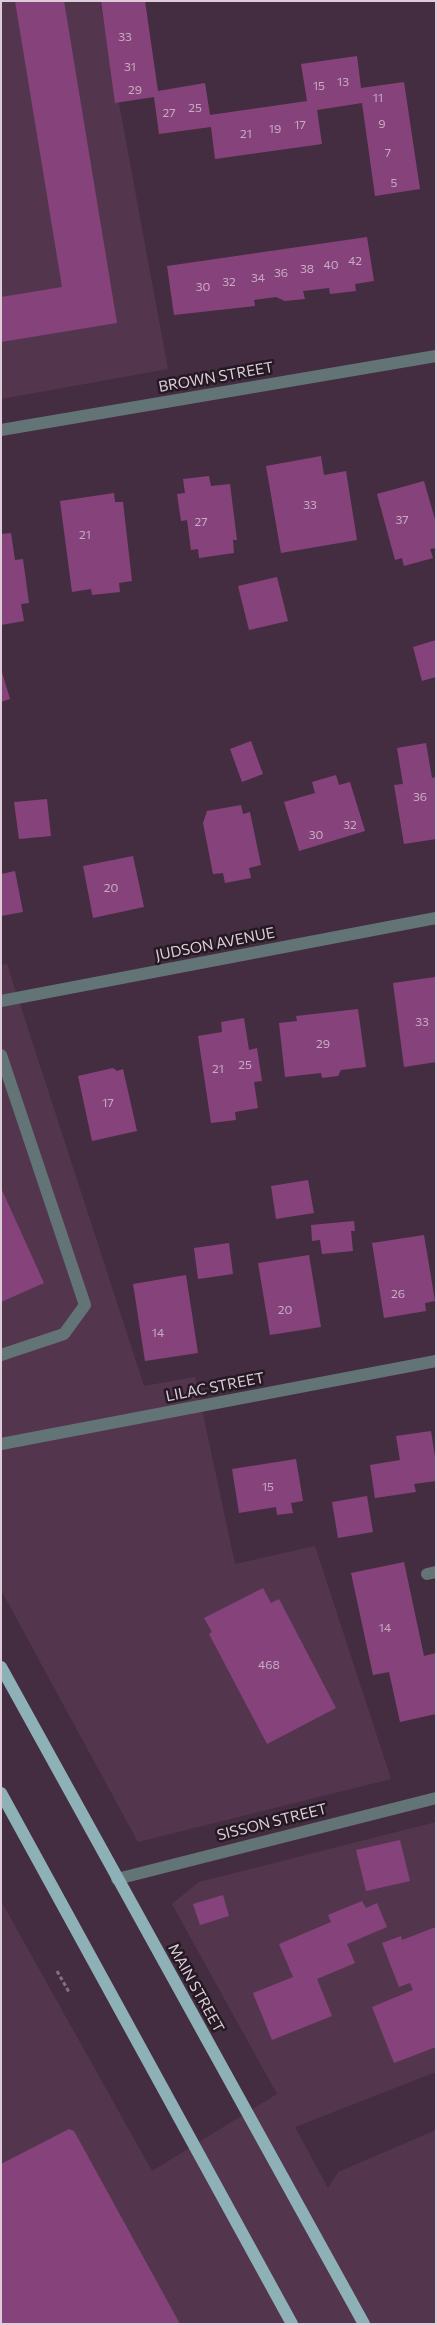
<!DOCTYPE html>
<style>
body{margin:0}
#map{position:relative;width:437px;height:2325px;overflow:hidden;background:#452d41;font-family:Commissioner,sans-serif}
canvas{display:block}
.frame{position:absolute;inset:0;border:2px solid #ddcdd9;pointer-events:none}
</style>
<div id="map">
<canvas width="437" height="2325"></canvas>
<div class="frame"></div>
</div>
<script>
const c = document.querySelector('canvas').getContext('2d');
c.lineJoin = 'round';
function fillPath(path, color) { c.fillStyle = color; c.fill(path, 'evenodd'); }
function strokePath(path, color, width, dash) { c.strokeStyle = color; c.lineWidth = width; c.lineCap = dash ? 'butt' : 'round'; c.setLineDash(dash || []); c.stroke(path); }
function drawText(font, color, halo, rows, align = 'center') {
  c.font = font + ' Commissioner,sans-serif'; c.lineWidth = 5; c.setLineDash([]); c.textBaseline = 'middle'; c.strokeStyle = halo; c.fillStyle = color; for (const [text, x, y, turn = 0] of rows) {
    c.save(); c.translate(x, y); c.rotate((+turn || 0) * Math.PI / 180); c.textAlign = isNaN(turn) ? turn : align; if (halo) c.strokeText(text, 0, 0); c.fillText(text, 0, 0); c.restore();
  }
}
fillPath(new Path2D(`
 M 1,1 L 100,1 L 168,369 L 1,399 Z
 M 7,964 L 144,1386 L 195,1377 L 235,1564 L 315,1546 L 391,1779 L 138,1842 L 1,1590 L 1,965 Z
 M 436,1822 L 436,2072 L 295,2127 L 328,2188 L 338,2172 L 436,2130 L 436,2324 L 1,2324 L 1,1901 L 152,2171 L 277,2094 L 172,1904 L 199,1882 Z`), '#53364e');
fillPath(new Path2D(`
 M 15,1 L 64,1 L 117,323 L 1,342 L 1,297 L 62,287 Z
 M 101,1 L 145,1 L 158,91 L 205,83 L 210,115 L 307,101 L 301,64 L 357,56 L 361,88 L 404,82 L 420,189 L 375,196 L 362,103 L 317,110 L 322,144 L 215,159 L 211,127 L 159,134 L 154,97 L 115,103 Z
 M 367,237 L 374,281 L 355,284 L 356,291 L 330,294 L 329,288 L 303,291 L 305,299 L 285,301 L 276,297 L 254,300 L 255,306 L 174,315 L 167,266 Z
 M 321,456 L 324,475 L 346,471 L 357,540 L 281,553 L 266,466 Z
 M 209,476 L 211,486 L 230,484 L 237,540 L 233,540 L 234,553 L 199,558 L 198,549 L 191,550 L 187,520 L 181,521 L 177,494 L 185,493 L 183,479 Z
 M 424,481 L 436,523 L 436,548 L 430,549 L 433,558 L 404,566 L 402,558 L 395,560 L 377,494 Z
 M 114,493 L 115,502 L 123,502 L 132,581 L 119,583 L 120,592 L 92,595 L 91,589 L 72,592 L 60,501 Z
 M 11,533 L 15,560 L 23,559 L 29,603 L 21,604 L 24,621 L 1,625 L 1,534 Z
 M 277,577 L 288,621 L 249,630 L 238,586 Z
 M 436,640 L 436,677 L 422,681 L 413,647 Z
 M 1,669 L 10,699 L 1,702 Z
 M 251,741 L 263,774 L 242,782 L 230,749 Z
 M 426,743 L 432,778 L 436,777 L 436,839 L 404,844 L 394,785 L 403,784 L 397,748 Z
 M 336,775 L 339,785 L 350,782 L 365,831 L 299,851 L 284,802 L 315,793 L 312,782 Z
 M 47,799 L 51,836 L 19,839 L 14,802 Z
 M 241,805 L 243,814 L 250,812 L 261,865 L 249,868 L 251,878 L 225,883 L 223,873 L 213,874 L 203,823 L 207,811 Z
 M 133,856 L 144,907 L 93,918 L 83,866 Z
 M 15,871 L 23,912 L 1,916 L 1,874 Z
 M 435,977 L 436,1062 L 404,1067 L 393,983 Z
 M 358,1009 L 366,1067 L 341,1070 L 338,1076 L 322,1078 L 321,1073 L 285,1077 L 279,1023 L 297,1021 L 296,1016 Z
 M 244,1018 L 249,1050 L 257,1048 L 262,1081 L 254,1082 L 258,1108 L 235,1112 L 236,1120 L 211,1123 L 198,1036 L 222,1032 L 221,1022 Z
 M 113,1068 L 117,1071 L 123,1069 L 137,1131 L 92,1141 L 78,1076 Z
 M 308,1180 L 314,1213 L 276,1219 L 271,1186 Z
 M 1,1188 L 44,1283 L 1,1302 Z
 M 354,1221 L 355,1231 L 351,1231 L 353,1251 L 322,1254 L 320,1240 L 312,1241 L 311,1225 Z
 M 424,1235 L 435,1301 L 425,1303 L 426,1311 L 384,1318 L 372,1243 Z
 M 229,1243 L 233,1274 L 198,1279 L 194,1248 Z
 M 309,1255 L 321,1327 L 270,1335 L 258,1263 Z
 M 186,1275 L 198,1353 L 145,1361 L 133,1284 Z
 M 431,1431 L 436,1463 L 436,1481 L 414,1484 L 416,1492 L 375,1498 L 370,1465 L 400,1460 L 396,1436 Z
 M 296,1459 L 303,1501 L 291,1503 L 293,1513 L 277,1515 L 276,1507 L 239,1513 L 232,1469 Z
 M 367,1496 L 373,1532 L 338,1538 L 332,1502 Z
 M 404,1562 L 424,1656 L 436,1653 L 436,1714 L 400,1722 L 389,1672 L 373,1675 L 351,1573 Z
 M 263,1588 L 271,1603 L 279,1599 L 336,1708 L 267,1744 L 209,1634 L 212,1632 L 204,1618 Z
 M 400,1840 L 410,1881 L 366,1891 L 356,1850 Z
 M 223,1895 L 229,1916 L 200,1925 L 193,1904 Z
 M 362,1901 L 366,1908 L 377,1903 L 387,1927 L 347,1944 L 355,1963 L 317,1979 L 332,2016 L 272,2040 L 253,1993 L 293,1977 L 279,1944 L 331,1922 L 328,1915 Z
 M 436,1927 L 436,2047 L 394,2063 L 372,2007 L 413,1990 L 410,1983 L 399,1987 L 382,1943 L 401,1936 L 402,1940 Z
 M 69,2129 L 74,2131 L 180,2324 L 1,2324 L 1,2164 Z`), '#86437b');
strokePath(new Path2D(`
 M 57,1971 L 69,1992`), '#857081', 3, [4, 2.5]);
strokePath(new Path2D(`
 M 1,430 L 436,356
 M 1,1001 L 436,918
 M 1,1055 L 85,1305 L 64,1334 L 1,1355
 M 1,1444 L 436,1361
 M 427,1574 L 436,1572
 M 117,1879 L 436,1798`), '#637477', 12);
strokePath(new Path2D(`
 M 1,1667 L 364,2324
 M 1,1793 L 292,2324`), '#8db1b7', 12);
drawText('12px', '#c7aac2', null, [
 ["33",125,37],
 ["31",130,67],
 ["13",343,82],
 ["15",319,86],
 ["29",135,90],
 ["11",378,98],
 ["25",195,108],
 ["27",169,113],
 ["9",382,124],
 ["17",300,125],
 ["19",275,129],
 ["21",246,134],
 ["7",388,153],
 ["5",394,183],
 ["42",355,261],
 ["40",331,265],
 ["38",307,269],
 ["36",281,273],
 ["34",258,278],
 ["32",229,282],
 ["30",203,287],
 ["33",310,505],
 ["37",402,520],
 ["27",201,522],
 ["21",85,535],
 ["36",420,797],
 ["32",350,825],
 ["30",316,835],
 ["20",111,888],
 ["33",422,1022],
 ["29",323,1044],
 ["25",245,1065],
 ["21",218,1069],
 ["17",108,1103],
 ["26",398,1294],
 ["20",285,1310],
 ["14",158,1333],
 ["15",268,1487],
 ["14",385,1628],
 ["468",269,1665]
]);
drawText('15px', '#ddcdd9', '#251a23', [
 ["BROWN STREET",216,377,-10],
 ["JUDSON AVENUE",215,944,-11],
 ["LILAC STREET",215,1387,-11],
 ["SISSON STREET",272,1822,-14],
 ["MAIN STREET",196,1988,61]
]);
</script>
